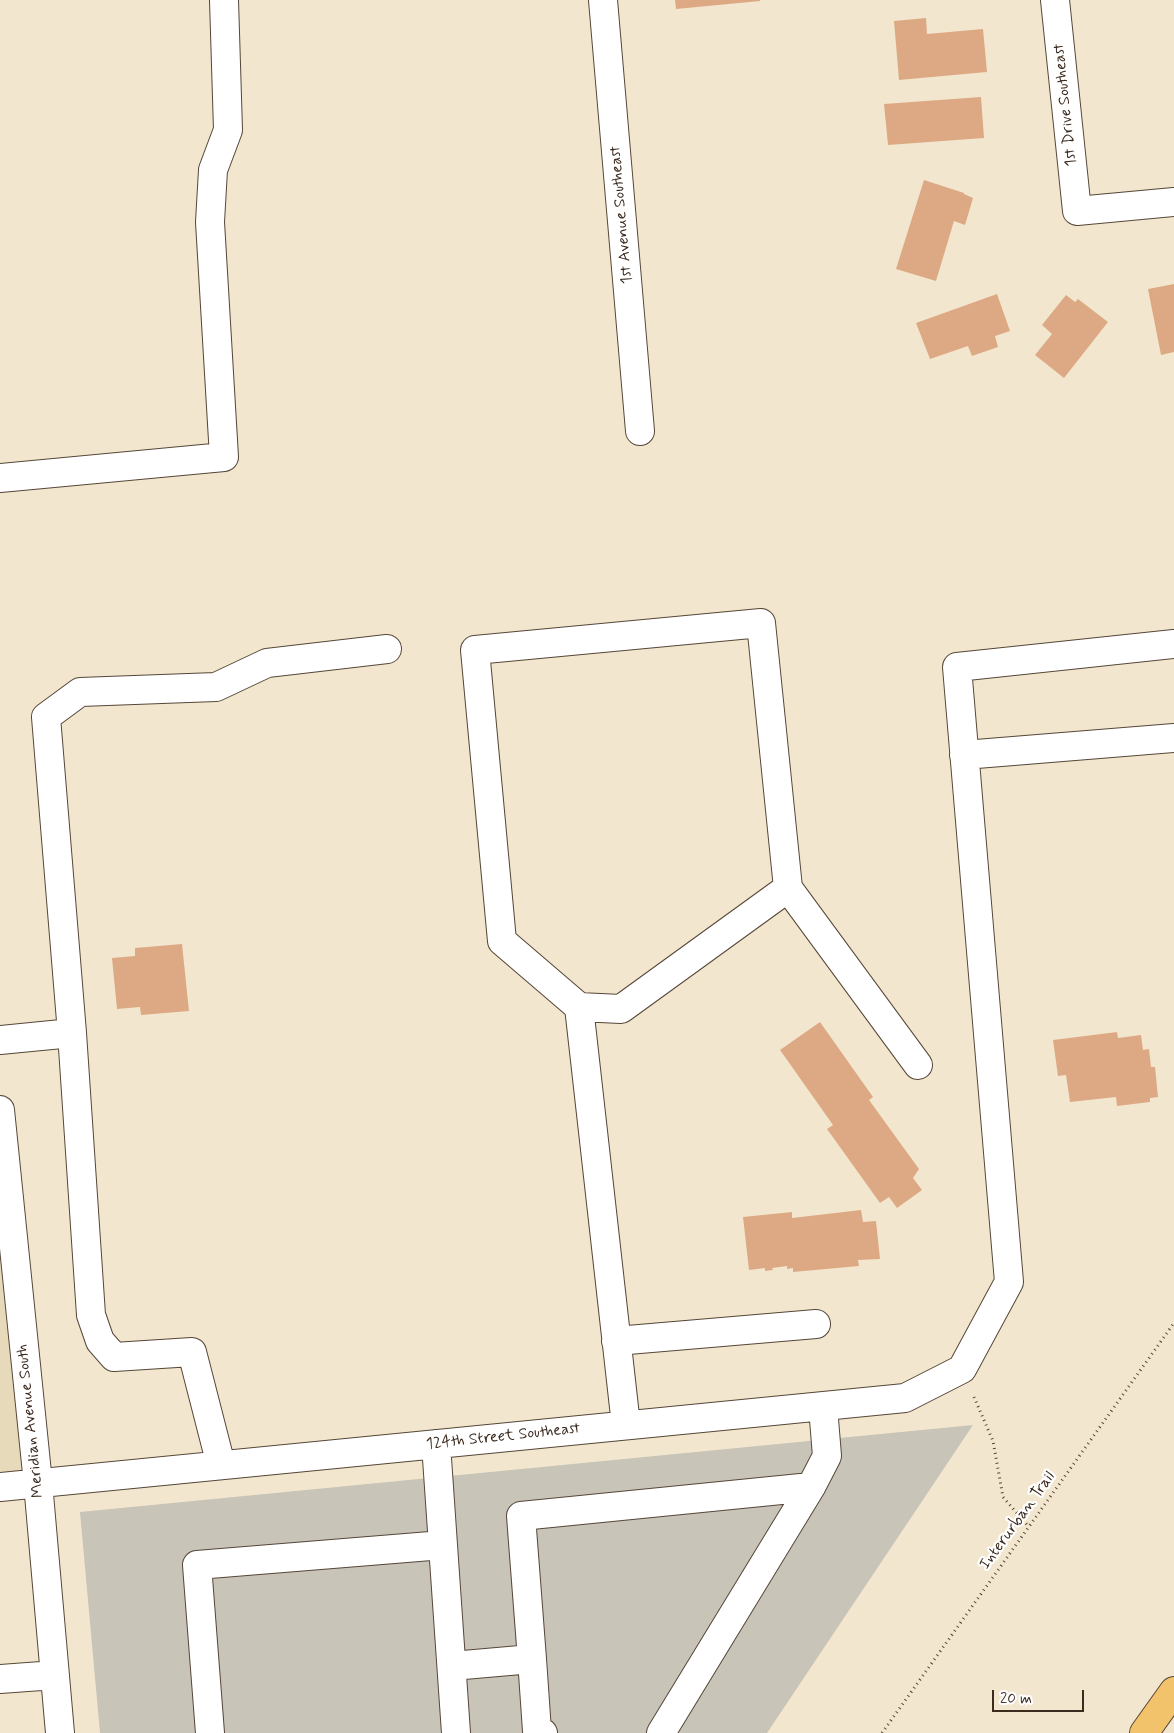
<!DOCTYPE html>
<style>
body{margin:0}
#map{position:relative;width:1174px;height:1733px;overflow:hidden;background:#f2e7ce;font-family:Mynerve,sans-serif}
canvas{display:block}
.scale{position:absolute;left:992px;top:1690px;width:92px;height:22px;box-sizing:border-box;border:2px solid #3b2a1e;border-top:0;padding-left:6px;font-size:15px;line-height:18px;white-space:nowrap;color:#3b2a1e;-webkit-text-stroke:4px #fff;paint-order:stroke}
</style>
<div id="map">
<canvas width="1174" height="1733"></canvas>
<div class="scale">20 m</div>
</div>
<script>
const c = document.querySelector('canvas').getContext('2d');
c.lineJoin = 'round';
function fillPath(path, color) { c.fillStyle = color; c.fill(path, 'evenodd'); }
function strokePath(path, color, width, dash) { c.strokeStyle = color; c.lineWidth = width; c.lineCap = dash ? 'butt' : 'round'; c.setLineDash(dash || []); c.stroke(path); }
function drawText(font, color, halo, rows, align = 'center') {
  c.font = font + ' Mynerve,sans-serif'; c.lineWidth = 4.5; c.setLineDash([]); c.textBaseline = 'middle'; c.strokeStyle = halo; c.fillStyle = color; for (const [text, x, y, turn = 0] of rows) {
    c.save(); c.translate(x, y); c.rotate((+turn || 0) * Math.PI / 180); c.textAlign = isNaN(turn) ? turn : align; if (halo) c.strokeText(text, 0, 0); c.fillText(text, 0, 0); c.restore();
  }
}
fillPath(new Path2D(`
 M 0,1110 L 38,1483 L 0,1487 Z`), '#e7daba');
fillPath(new Path2D(`
 M 973,1425 L 767,1733 L 100,1733 L 80,1512 Z`), '#c8c4b8');
fillPath(new Path2D(`
 M 675,0 L 760,0 L 760,1 L 676,9 Z
 M 926,18 L 927,34 L 983,29 L 987,72 L 899,80 L 894,21 Z
 M 981,97 L 984,138 L 888,145 L 884,104 Z
 M 924,180 L 964,193 L 964,194 L 973,198 L 965,225 L 954,221 L 936,281 L 896,269 Z
 M 1174,284 L 1174,352 L 1161,355 L 1148,289 Z
 M 997,294 L 1010,331 L 995,336 L 998,347 L 972,356 L 968,346 L 930,359 L 916,323 Z
 M 1066,295 L 1075,302 L 1078,299 L 1108,322 L 1064,378 L 1035,355 L 1052,334 L 1042,325 Z
 M 182,944 L 189,1011 L 141,1015 L 140,1007 L 117,1009 L 112,958 L 135,956 L 135,948 Z
 M 820,1022 L 873,1097 L 869,1100 L 919,1169 L 913,1178 L 922,1190 L 897,1208 L 889,1197 L 880,1203 L 827,1129 L 833,1125 L 780,1050 Z
 M 1117,1032 L 1118,1038 L 1141,1035 L 1143,1050 L 1149,1049 L 1151,1067 L 1155,1067 L 1158,1097 L 1150,1098 L 1150,1102 L 1117,1106 L 1116,1097 L 1070,1102 L 1066,1075 L 1058,1076 L 1053,1040 Z
 M 861,1210 L 863,1222 L 876,1221 L 880,1259 L 858,1260 L 859,1266 L 793,1272 L 793,1268 L 787,1269 L 787,1266 L 772,1268 L 773,1270 L 765,1271 L 765,1268 L 749,1270 L 743,1217 L 792,1212 L 792,1218 Z`), '#dda984');
const minor = new Path2D(`
 M 603,0 L 640,431
 M 1055,0 L 1077,211 L 1174,202
 M 0,478 L 224,457 L 210,222 L 213,170 L 228,130 L 224,0
 M 964,755 L 1174,738
 M 788,888 L 918,1065
 M 579,1007 L 621,1009 L 788,888 L 761,623 L 475,650 L 502,941 L 579,1007 L 626,1425
 M 72,1033 L 46,717 L 80,692 L 216,687 L 267,663 L 387,649
 M 0,1040 L 72,1033 L 91,1315 L 100,1341 L 114,1357 L 192,1352 L 221,1465
 M 0,1110 L 38,1483 L 60,1733
 M 616,1341 L 816,1324
 M 436,1444 L 456,1733
 M 0,1487 L 905,1398 L 962,1369 L 1009,1282 L 957,667 L 1174,644
 M 532,1659 L 537,1731 L 543,1733
 M 452,1666 L 532,1659 L 521,1516 L 811,1487 L 827,1456 L 823,1407
 M 0,1679 L 55,1675
 M 210,1733 L 197,1565 L 443,1545
 M 661,1733 L 811,1487`);
const highway = new Path2D(`
 M 1144,1733 L 1174,1691`);
strokePath(minor, '#564638', 30);
strokePath(highway, '#564638', 30);
strokePath(new Path2D(`
 M 974,1397 L 993,1441 L 1003,1497 L 1029,1527
 M 882,1733 L 1174,1323`), '#564638', 3, [1, 4]);
strokePath(minor, '#fff', 28);
strokePath(highway, '#f2c36a', 28);
drawText('16px', '#3b2a1e', '#fff', [
 ["1st Drive Southeast",1066,105,-96],
 ["1st Avenue Southeast",622,215,-95],
 ["Meridian Avenue South",31,1421,-96],
 ["124th Street Southeast",503,1437,-6],
 ["Interurban Trail",1018,1521,-54]
]);
</script>
